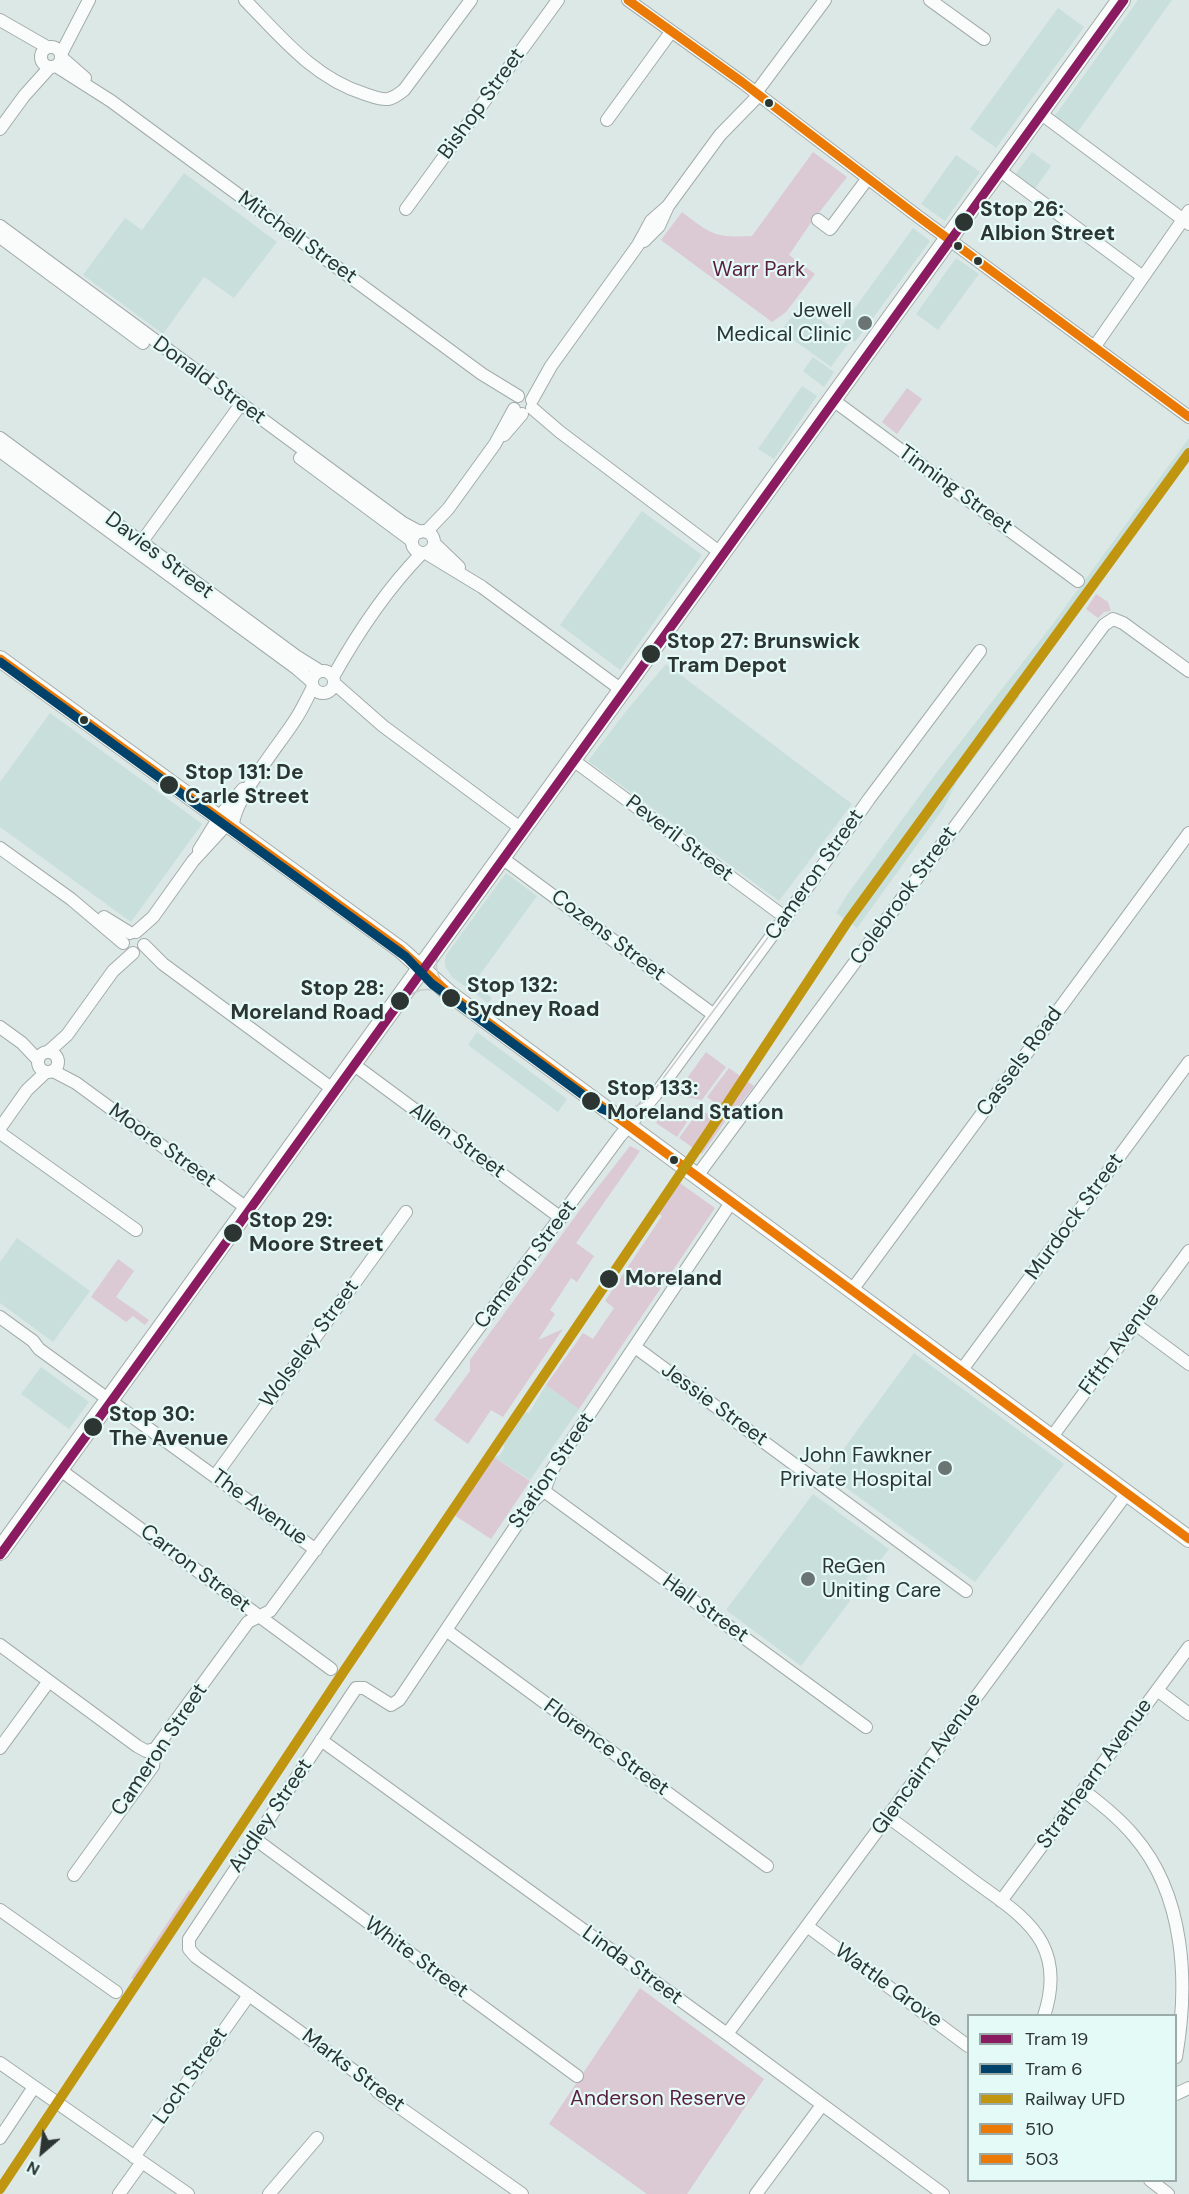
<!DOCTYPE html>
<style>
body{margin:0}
#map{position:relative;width:1189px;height:2194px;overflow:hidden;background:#dce8e6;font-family:"DM Sans",sans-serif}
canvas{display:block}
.legend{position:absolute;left:967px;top:2014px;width:210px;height:168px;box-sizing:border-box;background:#e4faf6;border:2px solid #9baba8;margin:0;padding:8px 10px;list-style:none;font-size:18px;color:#2d3533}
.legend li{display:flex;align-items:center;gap:12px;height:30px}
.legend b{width:30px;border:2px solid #9baba8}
.north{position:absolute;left:12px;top:2122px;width:60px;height:60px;-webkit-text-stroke:4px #e4faf6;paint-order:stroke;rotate:208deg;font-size:16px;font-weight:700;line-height:24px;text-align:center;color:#2d3533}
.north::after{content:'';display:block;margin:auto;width:21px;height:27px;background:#2d3533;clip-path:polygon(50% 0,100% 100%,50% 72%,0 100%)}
</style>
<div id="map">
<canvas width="1189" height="2194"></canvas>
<ul class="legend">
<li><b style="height:8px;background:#8a1b61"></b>Tram 19</li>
<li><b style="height:8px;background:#01426a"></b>Tram 6</li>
<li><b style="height:8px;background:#c0950f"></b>Railway UFD</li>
<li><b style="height:8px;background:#ea7a05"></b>510</li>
<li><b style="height:8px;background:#ea7a05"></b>503</li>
</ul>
<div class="north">N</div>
</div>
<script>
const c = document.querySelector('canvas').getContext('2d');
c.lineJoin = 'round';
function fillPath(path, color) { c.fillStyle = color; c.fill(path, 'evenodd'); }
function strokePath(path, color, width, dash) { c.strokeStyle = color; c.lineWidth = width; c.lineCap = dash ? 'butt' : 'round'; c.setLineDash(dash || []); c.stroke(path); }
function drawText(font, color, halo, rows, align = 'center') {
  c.font = font + ' "DM Sans",sans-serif'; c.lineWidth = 4.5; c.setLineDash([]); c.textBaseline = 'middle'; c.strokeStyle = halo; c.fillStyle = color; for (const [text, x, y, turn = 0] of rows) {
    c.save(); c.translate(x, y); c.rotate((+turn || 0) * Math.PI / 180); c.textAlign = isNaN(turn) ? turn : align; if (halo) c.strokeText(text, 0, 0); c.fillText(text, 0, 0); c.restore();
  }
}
fillPath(new Path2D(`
 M 1138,0 L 1172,0 L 1077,133 L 1054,117 Z
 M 1058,8 L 1084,27 L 996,148 L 970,129 Z
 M 1032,152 L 1051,166 L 1034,190 L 1014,176 Z
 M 956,155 L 980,172 L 945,221 L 921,204 Z
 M 184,173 L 277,242 L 234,298 L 204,277 L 163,334 L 83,275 L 125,218 L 142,230 Z
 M 913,228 L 930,241 L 855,342 L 839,330 Z
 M 956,258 L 979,274 L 938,330 L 916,314 Z
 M 801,305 L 850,341 L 831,367 L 781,331 Z
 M 813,357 L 834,372 L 824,387 L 803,371 Z
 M 802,386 L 817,396 L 774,459 L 758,449 Z
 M 1189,438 L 1189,459 L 1043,660 L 1018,695 L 1020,696 L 957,781 L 943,809 L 857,928 L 836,913 L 847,895 L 937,772 L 1052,625 Z
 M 642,511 L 702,555 L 620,670 L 560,625 Z
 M 666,664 L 852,804 L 779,901 L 588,761 L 627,710 Z
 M 50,713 L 202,824 L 131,922 L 0,827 L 0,782 Z
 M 506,873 L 537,896 L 473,984 L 492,998 L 488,1003 L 452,977 L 445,966 L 445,960 L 446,955 Z
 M 477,1032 L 567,1099 L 558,1112 L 468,1045 Z
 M 17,1238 L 90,1291 L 53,1342 L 0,1303 L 0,1262 Z
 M 914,1353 L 1064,1464 L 975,1582 L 826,1473 Z
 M 41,1367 L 89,1402 L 69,1429 L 21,1394 Z
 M 546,1385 L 579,1409 L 530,1480 L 494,1457 L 500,1455 L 504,1449 L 504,1444 L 525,1412 L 529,1413 Z
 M 813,1494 L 889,1549 L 801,1666 L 726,1610 Z`), '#c9dfdb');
fillPath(new Path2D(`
 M 813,152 L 847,177 L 810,224 L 789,255 L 815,274 L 786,312 L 772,322 L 661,240 L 682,212 C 711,234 714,238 752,236 Z
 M 907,388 L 922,399 L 897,434 L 882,422 Z
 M 1096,594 L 1108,602 L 1111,611 L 1104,612 L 1098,618 L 1086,609 Z
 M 706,1052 L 726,1067 L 702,1100 L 675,1095 Z
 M 729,1068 L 754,1086 L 732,1115 L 707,1097 Z
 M 669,1105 L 694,1111 L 677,1137 L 656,1123 Z
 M 698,1112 L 717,1114 L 726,1120 L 702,1154 L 679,1138 Z
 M 630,1146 L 640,1151 L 576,1243 L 594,1256 L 577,1282 L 571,1278 L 550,1310 L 555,1314 L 538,1340 L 563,1329 L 503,1417 L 491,1410 L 468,1444 L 434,1420 L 470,1371 L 470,1360 L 580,1210 Z
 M 680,1183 L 715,1208 L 579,1409 L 546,1385 L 583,1333 L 593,1339 L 614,1308 L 605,1301 L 662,1216 L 659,1214 Z
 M 118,1259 L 134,1271 L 116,1297 L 149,1320 L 145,1325 L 133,1316 L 126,1322 L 91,1297 Z
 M 492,1456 L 530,1481 L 491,1539 L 454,1515 Z
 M 189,1890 L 198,1897 L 150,1970 L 145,1974 L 139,1983 L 131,1978 Z
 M 640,1988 L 764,2079 L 687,2194 L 647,2194 L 549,2124 Z`), '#dbc9d3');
const minor = new Path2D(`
 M 245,0 C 281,37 314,78 365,94 C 371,96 381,100 388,99 C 394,98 399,94 404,90 L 471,0
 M 628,0 L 742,82 L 916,215 L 1189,417
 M 930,0 L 984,39
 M 0,20 L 47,47
 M41 57a10 10 0 1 1 20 0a10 10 0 1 1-20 0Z
 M 61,54 L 89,0
 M 61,57 L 85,78
 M 56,66 L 111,101 L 482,374 L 518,396
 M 755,94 L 825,0
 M 1040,113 L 1189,224
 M 607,120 L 671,32
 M 0,129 L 24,96 L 50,67
 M 999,170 L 1143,277
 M 406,209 L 558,0
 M 818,220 L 830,229 L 868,178
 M 0,226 L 403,523 L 420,532
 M 0,237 L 143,343
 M 644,241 L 659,226 L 668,206
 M 1095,346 L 1189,211
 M 532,400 L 551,366 L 638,245 L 651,221 L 668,206 L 720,135 L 758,96
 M 833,400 L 1078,581
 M 532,408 L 560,432 L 722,554
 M 504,435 L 522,414
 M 0,438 L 296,656 L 320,671
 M 0,451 L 296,668 L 311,681
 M 300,458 L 412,541
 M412 542a11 11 0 1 1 22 0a11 11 0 1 1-22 0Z
 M 426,532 L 448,509 L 495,444 L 514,409
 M 434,543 L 459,567
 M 138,547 L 241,404
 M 426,553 L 482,587 L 623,691
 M312 682a11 11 0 1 1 22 0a11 11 0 1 1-22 0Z
 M 333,677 C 358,632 386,590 422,553
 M 334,683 L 383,726 L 523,830
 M 573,760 L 786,918
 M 233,828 C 231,802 280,744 295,720 C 302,710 307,698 313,687
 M 0,848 L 71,899 L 123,943
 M 199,850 L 220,816 L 243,789
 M 502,858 L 714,1015
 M 104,917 L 130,933
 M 136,932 L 153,917 L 193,861 L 227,824
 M 144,945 L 163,964 L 334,1090
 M 0,1027 L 22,1043 L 38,1060
 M38 1062a10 10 0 1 1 20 0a10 10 0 1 1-20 0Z
 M 48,1052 L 67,1035 L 113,971 L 133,953
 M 353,1064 L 561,1218
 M 53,1071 L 76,1083 L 248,1209
 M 0,1128 L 27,1090 L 46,1072
 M 0,1133 L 136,1230
 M 697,1176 L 1104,625 L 1113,619 L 1123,623 L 1189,671
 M 852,1290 L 1189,833
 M 0,1317 L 33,1341 L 39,1349 L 316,1550
 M 1135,1324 L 1189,1364
 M 635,1347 L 966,1591
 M 961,1371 L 1189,1062
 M 1051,1438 L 1189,1251
 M 59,1469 L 331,1669
 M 215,1476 L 406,1212
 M 544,1491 L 866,1727
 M 446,1630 L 767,1866
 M 0,1645 L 137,1746 L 146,1751 L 155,1749
 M 1157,1690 L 1189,1714
 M 321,1740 L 727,2034 L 943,2194
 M 0,1748 L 49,1681
 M 1083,1790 C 1101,1804 1119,1818 1134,1836 C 1185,1895 1189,1983 1176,2057
 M 888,1817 C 916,1837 943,1858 970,1878 C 995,1897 1027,1915 1042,1943 C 1054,1966 1052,1992 1044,2016
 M 255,1839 L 577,2076
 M 74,1875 L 153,1766 L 155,1749 L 248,1622 L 270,1611 L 620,1136 L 656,1094 L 814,878 L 869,799 L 980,651
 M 1001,1901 L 1189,1647
 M 0,1910 L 116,1992
 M 807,1926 L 968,2046
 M 727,2034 L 1127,1493
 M 0,2063 L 188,2194
 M 1176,2094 L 1189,2088
 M 0,2138 L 34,2087
 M 134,2157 L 249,1995
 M 1150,2180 L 1168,2194
 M 119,2194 L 142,2162
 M 269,2194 L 317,2138
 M 522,2194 L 378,2092 L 366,2078 L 357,2073 L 196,1957 L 189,1949 L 189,1939 L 356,1688 L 364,1688 L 391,1705 L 399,1700 L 532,1502 L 544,1491 L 552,1470 L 732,1201
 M 756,2194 L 822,2105`);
const major = new Path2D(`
 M 0,659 L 401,950 L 450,994 L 1189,1539`);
const highway = new Path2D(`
 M 0,1551 L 1121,0`);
strokePath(minor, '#a3acab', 14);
strokePath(major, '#a3acab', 18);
strokePath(highway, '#a3acab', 20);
strokePath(minor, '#fafcfb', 12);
strokePath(major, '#fafcfb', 16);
strokePath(highway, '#fafcfb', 18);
strokePath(new Path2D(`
 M 621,698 L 633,673
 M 442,945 C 432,962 435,977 450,991
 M 397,1007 C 412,989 427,984 449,996
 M 594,1097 C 611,1110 629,1113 647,1100 L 772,932`), '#c8cbcb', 1.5);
strokePath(new Path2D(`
 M 0,659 L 401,950 L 450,994 L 1189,1539`), '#ea7a05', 9);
strokePath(new Path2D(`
 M 628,0 L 742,82 L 916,215 L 1189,417`), '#ea7a05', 9);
strokePath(new Path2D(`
 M 0,2189 L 344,1671 L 708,1133 L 848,921 L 1189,453`), '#c0950f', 10);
strokePath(new Path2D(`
 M 0,1555 L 1124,0`), '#8a1b61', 9);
strokePath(new Path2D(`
 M 0,662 L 406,957 L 432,984 L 602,1109 L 621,1116 L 641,1112`), '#01426a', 9);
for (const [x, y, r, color] of [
 [769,103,5,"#2d3533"],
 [964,222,10,"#2d3533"],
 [958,246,5,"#2d3533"],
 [978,261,5,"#2d3533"],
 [865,323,8,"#6a7472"],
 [651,654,10,"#2d3533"],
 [84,720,5,"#2d3533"],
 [169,785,10,"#2d3533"],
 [451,998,10,"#2d3533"],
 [400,1001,10,"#2d3533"],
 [591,1101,10,"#2d3533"],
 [674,1160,5,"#2d3533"],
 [233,1233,10,"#2d3533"],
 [609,1279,10,"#2d3533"],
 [93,1427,10,"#2d3533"],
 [945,1468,8,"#6a7472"],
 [808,1579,8,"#6a7472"]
]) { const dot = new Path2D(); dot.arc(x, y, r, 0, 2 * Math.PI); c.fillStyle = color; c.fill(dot); strokePath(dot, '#e4faf6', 2); }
drawText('21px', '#2d3533', '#e4faf6', [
 ["Bishop Street",482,104,-54],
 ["Mitchell Street",297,238,36],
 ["Donald Street",209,381,36],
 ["Tinning Street",955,490,36],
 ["Davies Street",159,556,37],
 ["Peveril Street",679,839,37],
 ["Cameron Street",815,875,-55],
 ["Colebrook Street",904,896,-54],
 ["Cozens Street",608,936,37],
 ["Cassels Road",1020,1062,-54],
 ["Allen Street",457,1141,36],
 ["Moore Street",162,1146,36],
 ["Murdock Street",1075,1217,-54],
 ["Cameron Street",526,1265,-53],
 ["Wolseley Street",310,1344,-54],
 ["Fifth Avenue",1120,1344,-54],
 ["Jessie Street",714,1405,36],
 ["Station Street",552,1471,-56],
 ["The Avenue",259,1508,36],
 ["Carron Street",195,1569,37],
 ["Hall Street",705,1609,36],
 ["Florence Street",606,1748,36],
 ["Cameron Street",160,1750,-56],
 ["Glencairn Avenue",927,1764,-54],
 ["Strathearn Avenue",1095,1774,-54],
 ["Audley Street",271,1816,-56],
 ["White Street",416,1958,36],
 ["Linda Street",632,1966,36],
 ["Wattle Grove",888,1986,36],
 ["Marks Street",353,2071,37],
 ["Loch Street",191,2076,-55]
]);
drawText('bold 21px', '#2d3533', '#e4faf6', [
 ["Stop 26:",980,210],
 ["Albion Street",980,234],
 ["Stop 27: Brunswick",667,642],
 ["Tram Depot",667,666],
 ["Stop 131: De",185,773],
 ["Carle Street",185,797],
 ["Stop 132:",467,986],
 ["Sydney Road",467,1010],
 ["Stop 28:",384,989,"right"],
 ["Moreland Road",384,1013,"right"],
 ["Stop 133:",607,1089],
 ["Moreland Station",607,1113],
 ["Stop 29:",249,1221],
 ["Moore Street",249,1245],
 ["Moreland",625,1279],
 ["Stop 30:",109,1415],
 ["The Avenue",109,1439]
], 'left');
drawText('21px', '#5b1f41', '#e4faf6', [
 ["Warr Park",759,270],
 ["Anderson Reserve",658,2099]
]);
drawText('21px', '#2d3533', '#e4faf6', [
 ["Jewell",852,311],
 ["Medical Clinic",852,335],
 ["John Fawkner",932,1456],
 ["Private Hospital",932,1480],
 ["ReGen",822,1567,"left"],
 ["Uniting Care",822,1591,"left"]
], 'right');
</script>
